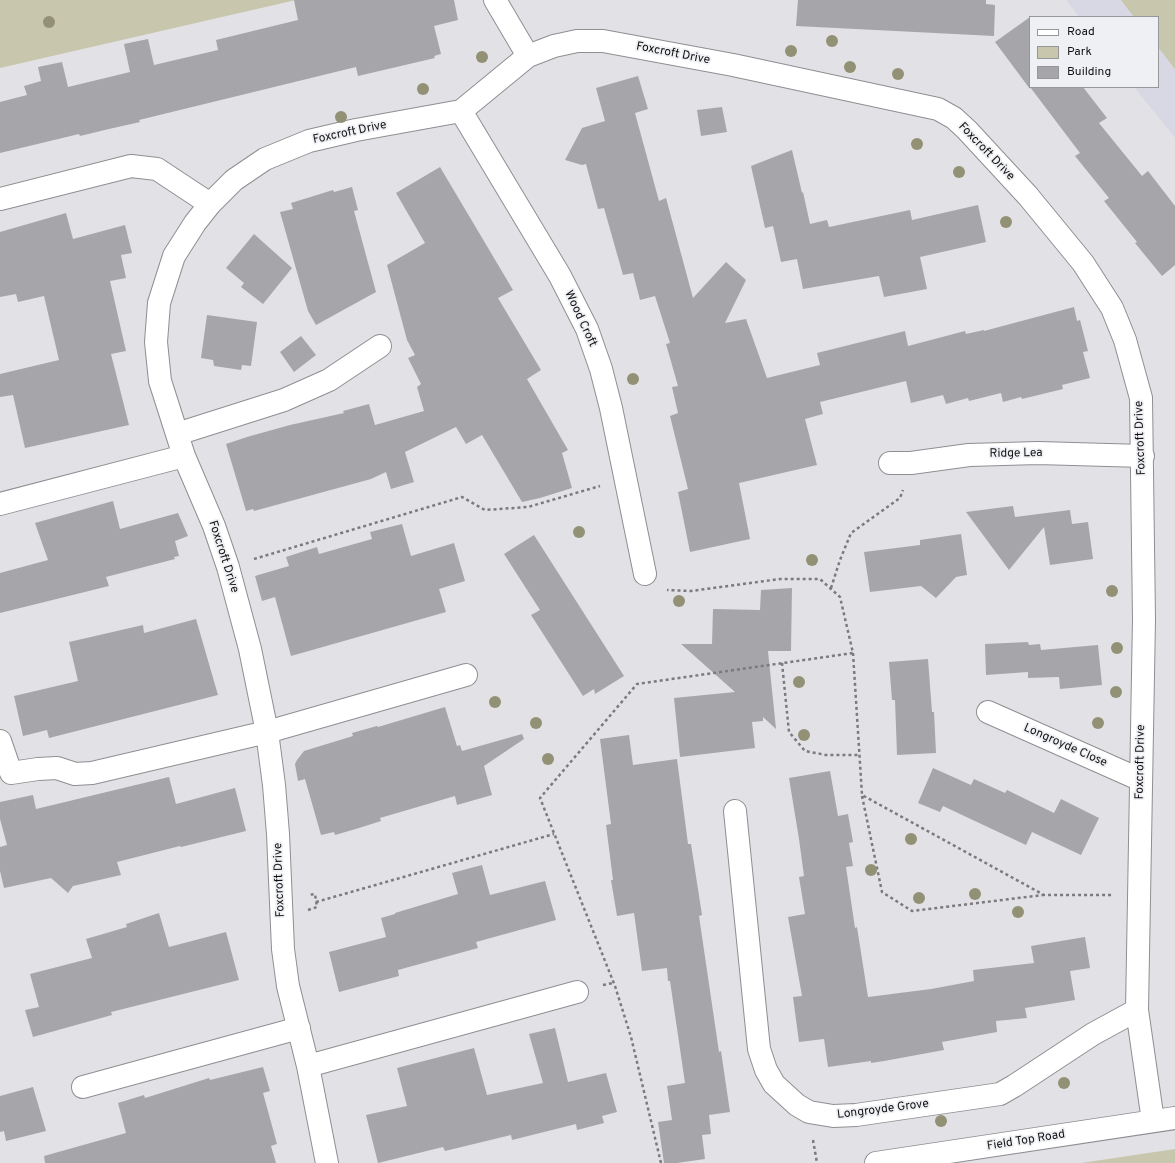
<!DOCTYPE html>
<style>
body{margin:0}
#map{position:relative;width:1175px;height:1163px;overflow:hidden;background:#e2e2e6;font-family:Overpass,sans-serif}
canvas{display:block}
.legend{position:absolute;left:1029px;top:16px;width:130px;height:72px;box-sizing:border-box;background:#eff0f3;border:1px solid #969799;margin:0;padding:5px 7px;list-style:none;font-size:12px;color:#111113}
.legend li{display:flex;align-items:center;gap:8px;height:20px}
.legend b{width:20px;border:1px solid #969799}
</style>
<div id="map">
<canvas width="1175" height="1163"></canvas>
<ul class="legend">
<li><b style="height:5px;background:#fff"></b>Road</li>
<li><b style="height:11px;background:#c8c6ad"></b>Park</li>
<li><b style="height:11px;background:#a6a6aa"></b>Building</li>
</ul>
</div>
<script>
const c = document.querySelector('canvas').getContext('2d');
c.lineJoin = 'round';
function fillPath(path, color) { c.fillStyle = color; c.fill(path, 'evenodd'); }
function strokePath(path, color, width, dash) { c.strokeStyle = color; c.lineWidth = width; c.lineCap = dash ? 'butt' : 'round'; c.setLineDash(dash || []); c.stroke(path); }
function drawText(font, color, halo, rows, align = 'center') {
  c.font = font + ' Overpass,sans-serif'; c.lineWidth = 3.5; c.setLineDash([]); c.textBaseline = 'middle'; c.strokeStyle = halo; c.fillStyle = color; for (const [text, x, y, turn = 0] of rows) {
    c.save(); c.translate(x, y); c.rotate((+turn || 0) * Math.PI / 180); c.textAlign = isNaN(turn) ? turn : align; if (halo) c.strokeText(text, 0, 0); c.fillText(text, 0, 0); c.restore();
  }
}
fillPath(new Path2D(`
 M 1066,0 L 1175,0 L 1175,138 L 1134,87 L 1158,87 L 1158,17 L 1079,17 Z`), '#d7d8e3');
fillPath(new Path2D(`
 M 0,0 L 296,0 L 0,68 Z
 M 1121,0 L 1175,0 L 1175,69 L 1158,47 L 1158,17 L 1134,17 Z
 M 1175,1149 L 1175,1163 L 1081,1163 Z`), '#c8c6ad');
fillPath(new Path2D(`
 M 294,0 L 454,0 L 458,20 L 434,26 L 441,54 L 434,56 L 435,58 L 358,76 L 356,67 L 139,120 L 140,122 L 109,129 L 80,136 L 79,134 L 0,153 L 0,102 L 27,95 L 24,86 L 41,81 L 38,67 L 62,62 L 68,87 L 130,72 L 124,44 L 148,39 L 154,65 L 218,50 L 216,40 L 298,20 Z
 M 798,0 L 986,0 L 986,4 L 995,5 L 994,36 L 796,26 Z
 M 1030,17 L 1030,89 L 995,42 Z
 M 638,76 L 648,109 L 635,113 L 659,201 L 666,198 L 693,298 L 726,262 L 746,280 L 725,323 L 746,319 L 767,378 L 820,365 L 817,353 L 905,331 L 908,346 L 965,331 L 966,334 L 984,330 L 984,331 L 1074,307 L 1077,321 L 1080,320 L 1088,351 L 1083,352 L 1090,378 L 1062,385 L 1063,389 L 1022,399 L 1021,397 L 1003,402 L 1001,393 L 969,401 L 968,398 L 946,404 L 943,395 L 911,403 L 906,381 L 820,402 L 823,414 L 805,419 L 817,465 L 739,483 L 750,539 L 690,552 L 678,492 L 688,489 L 670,416 L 678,413 L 672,387 L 678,386 L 666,344 L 670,343 L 655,296 L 640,300 L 633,273 L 623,275 L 604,208 L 598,209 L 586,164 L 582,165 L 565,160 L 582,128 L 605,121 L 596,88 Z
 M 1030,87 L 1083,87 L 1107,118 L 1099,123 L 1142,176 L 1148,171 L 1175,206 L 1175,265 L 1162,276 L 1135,243 L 1137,242 L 1104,201 L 1109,198 L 1075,156 L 1080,153 Z
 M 722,107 L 727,132 L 701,136 L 697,110 Z
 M 792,150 L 802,193 L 803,192 L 810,224 L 827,220 L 829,227 L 910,210 L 912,220 L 978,205 L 986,242 L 920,257 L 927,289 L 884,297 L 879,276 L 803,289 L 797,259 L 781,262 L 773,226 L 765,228 L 751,166 Z
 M 440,167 L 513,290 L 498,298 L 541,370 L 527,379 L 568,450 L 562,453 L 572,488 L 540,498 L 522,502 L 482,435 L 466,444 L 456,427 L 405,452 L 414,482 L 391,489 L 386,472 L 371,479 L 254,511 L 253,509 L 246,511 L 226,444 L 247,437 L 290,425 L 344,413 L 343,411 L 369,404 L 375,425 L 424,411 L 417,387 L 421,384 L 408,358 L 415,355 L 407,340 L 387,265 L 425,243 L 396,193 Z
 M 352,187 L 358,210 L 354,211 L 376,292 L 316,325 L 308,311 L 280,212 L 293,209 L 291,203 L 333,190 L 334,192 Z
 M 66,213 L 73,239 L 125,225 L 132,253 L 121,255 L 126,278 L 110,281 L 126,351 L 111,354 L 129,425 L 25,448 L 13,395 L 0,397 L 0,374 L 59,360 L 44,296 L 18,302 L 16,294 L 0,297 L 0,232 Z
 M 254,234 L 292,268 L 263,304 L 241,287 L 244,283 L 226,268 Z
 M 207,315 L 257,322 L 251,366 L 242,365 L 241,370 L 214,366 L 213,360 L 201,358 Z
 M 301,336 L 316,355 L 294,372 L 280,352 Z
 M 113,501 L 120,529 L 178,513 L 188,536 L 175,541 L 179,556 L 174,557 L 175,559 L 106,577 L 109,586 L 0,613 L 0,573 L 48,560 L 35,523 Z
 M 1013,506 L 1015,517 L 1070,510 L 1072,524 L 1088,522 L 1093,559 L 1050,565 L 1044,527 L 1009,570 L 966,512 Z
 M 402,524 L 411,556 L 454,543 L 465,581 L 439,589 L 446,612 L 291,656 L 275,597 L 262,601 L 255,576 L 289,566 L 286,557 L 317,547 L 319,554 L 372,539 L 370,532 Z
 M 961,534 L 967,575 L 956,577 L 936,598 L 921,586 L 870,592 L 864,552 L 920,545 L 920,540 Z
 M 534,535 L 624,676 L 595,694 L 594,689 L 583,696 L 531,615 L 540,610 L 504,554 Z
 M 792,588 L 791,651 L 768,651 L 776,729 L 763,717 L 763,721 L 752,722 L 755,748 L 680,757 L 674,698 L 735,692 L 681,644 L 712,644 L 713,609 L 760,610 L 761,590 Z
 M 196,619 L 218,695 L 49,738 L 47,730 L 23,736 L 14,696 L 78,681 L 69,642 L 143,625 L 144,633 Z
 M 1028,642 L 1029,645 L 1040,644 L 1041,650 L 1098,645 L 1102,685 L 1060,689 L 1059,677 L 1028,678 L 1028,672 L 986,675 L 985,644 Z
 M 928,659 L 932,712 L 934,712 L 936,753 L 897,755 L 895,700 L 892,700 L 889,662 Z
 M 445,707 L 457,746 L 460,745 L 462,751 L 522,734 L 524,739 L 484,766 L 492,795 L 457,805 L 455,796 L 380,818 L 381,821 L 359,828 L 335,835 L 334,832 L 321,835 L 305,779 L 298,781 L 295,764 L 297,760 L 304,751 L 353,736 L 352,733 L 377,726 L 378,727 Z
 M 629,735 L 633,765 L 677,759 L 688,844 L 691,844 L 702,915 L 699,916 L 719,1052 L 721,1051 L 730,1112 L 709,1115 L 711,1134 L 702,1135 L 705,1159 L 677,1163 L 664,1163 L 658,1122 L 672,1120 L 667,1086 L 685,1083 L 670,981 L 668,981 L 667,968 L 642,971 L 634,913 L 617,916 L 611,880 L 613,880 L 606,825 L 611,824 L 600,739 Z
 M 933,768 L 971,785 L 974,779 L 1005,793 L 1007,790 L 1054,813 L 1061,799 L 1099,818 L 1081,855 L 1032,832 L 1026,845 L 943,806 L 940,812 L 918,803 Z
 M 830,771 L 838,816 L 848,814 L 853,842 L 849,843 L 853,866 L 846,867 L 855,928 L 857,927 L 868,997 L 931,989 L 974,981 L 973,970 L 1034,963 L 1031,946 L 1085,937 L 1090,968 L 1070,971 L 1075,1000 L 1025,1008 L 1027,1018 L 996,1021 L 997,1032 L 942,1042 L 944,1050 L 884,1061 L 871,1063 L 871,1061 L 828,1067 L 824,1039 L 799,1042 L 793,997 L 802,996 L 788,917 L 805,914 L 799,877 L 804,876 L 799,839 L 789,778 Z
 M 169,777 L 176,804 L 235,788 L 246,831 L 181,847 L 180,846 L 117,862 L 121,875 L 73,886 L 68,893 L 51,878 L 4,888 L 0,871 L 0,847 L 7,845 L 0,819 L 0,802 L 33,795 L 36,809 Z
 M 482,865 L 490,895 L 545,881 L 556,920 L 476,942 L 478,948 L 398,970 L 399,976 L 339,992 L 329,952 L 386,937 L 381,918 L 395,914 L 395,913 L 458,894 L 452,873 Z
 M 159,913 L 169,947 L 226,932 L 239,980 L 111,1012 L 112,1015 L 33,1037 L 25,1010 L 39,1007 L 30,974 L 92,958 L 86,939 L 127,927 L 126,924 Z
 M 555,1028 L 568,1082 L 606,1073 L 617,1112 L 602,1116 L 604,1123 L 577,1130 L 576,1124 L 512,1140 L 511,1135 L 445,1151 L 443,1147 L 378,1163 L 366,1115 L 407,1106 L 397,1068 L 474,1048 L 487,1095 L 543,1083 L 529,1034 Z
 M 263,1067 L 270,1091 L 263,1093 L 277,1144 L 271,1146 L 276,1163 L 45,1163 L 44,1156 L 126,1133 L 118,1103 L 144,1095 L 145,1098 L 209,1078 L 210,1080 Z
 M 33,1087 L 46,1131 L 6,1141 L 4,1131 L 0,1132 L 0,1096 Z`), '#a6a6aa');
const minor = new Path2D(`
 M 495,0 L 528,56
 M 461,111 L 560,276 L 587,329 L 601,369 L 611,408 L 645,574
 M 0,199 L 131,166 L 157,169 L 210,204
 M 177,434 L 284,400 L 329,380 L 380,346
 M 890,463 L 911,463 L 969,455 L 1038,453 L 1143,456
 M 0,504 L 184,456
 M 988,712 L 1141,780
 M 0,741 L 11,773 L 38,769 L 57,768 L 75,774 L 92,773 L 267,732 L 466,675
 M 735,811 L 759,1049 L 766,1070 L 774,1084 L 797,1105 L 809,1112 L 833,1116 L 856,1115 L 1000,1094 L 1014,1086 L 1093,1034 L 1137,1010
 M 308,1066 L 577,992
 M 83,1087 L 299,1028
 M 327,1163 L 308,1066 L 288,986 L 283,949 L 278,834 L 274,785 L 267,732 L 250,649 L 228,567 L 214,526 L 184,456 L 160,381 L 156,342 L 159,303 L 174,256 L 195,223 L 210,204 L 234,180 L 265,159 L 309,141 L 356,130 L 461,111 L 528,56 L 554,46 L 577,41 L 603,41 L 733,65 L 938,109 L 954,118 L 967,130 L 1028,196 L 1083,263 L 1112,308 L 1125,340 L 1141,398 L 1144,619 L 1137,1010 L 1153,1121
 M 876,1163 L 1175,1118`);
strokePath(minor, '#8e8f92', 24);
strokePath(new Path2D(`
 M 254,559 L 462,497 L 485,510 L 528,507 L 600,486
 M 831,588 L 840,560 L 851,533 L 900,498 L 903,490
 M 853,653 L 862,795 L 1044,895 L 1112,895
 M 782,663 L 789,732 L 805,751 L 826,755 L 860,755
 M 862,796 L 882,892 L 912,911 L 1043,895
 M 316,902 L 554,834
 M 308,910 L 317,907 L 315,894 L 308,895
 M 603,985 L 613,983
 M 813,1140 L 817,1163
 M 661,1163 L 631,1037 L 615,986 L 540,798 L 637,684 L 853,653 L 840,597 L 820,579 L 780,579 L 691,591 L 667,590`), '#7b7b7e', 2.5, [3, 3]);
strokePath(minor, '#fff', 22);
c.fillStyle = '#939175';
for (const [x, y] of [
 [49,22],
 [832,41],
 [791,51],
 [482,57],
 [850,67],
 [898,74],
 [423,89],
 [341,117],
 [917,144],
 [959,172],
 [1006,222],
 [633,379],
 [579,532],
 [812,560],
 [1112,591],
 [679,601],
 [1117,648],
 [799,682],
 [1116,692],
 [495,702],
 [536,723],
 [1098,723],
 [804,735],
 [548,759],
 [911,839],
 [871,870],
 [975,894],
 [919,898],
 [1018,912],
 [1064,1083],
 [941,1121]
]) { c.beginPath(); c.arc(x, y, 6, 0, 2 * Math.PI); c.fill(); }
drawText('12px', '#111113', '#eff0f3', [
 ["Foxcroft Drive",673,54,11],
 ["Foxcroft Drive",350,133,-12],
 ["Foxcroft Drive",986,152,46],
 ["Wood Croft",580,319,65],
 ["Foxcroft Drive",1141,438,-92],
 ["Ridge Lea",1016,454,-1],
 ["Foxcroft Drive",223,557,72],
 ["Longroyde Close",1065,746,24],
 ["Foxcroft Drive",1141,762,-89],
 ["Foxcroft Drive",280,880,-92],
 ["Longroyde Grove",883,1110,-7],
 ["Field Top Road",1026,1141,-9]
]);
</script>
